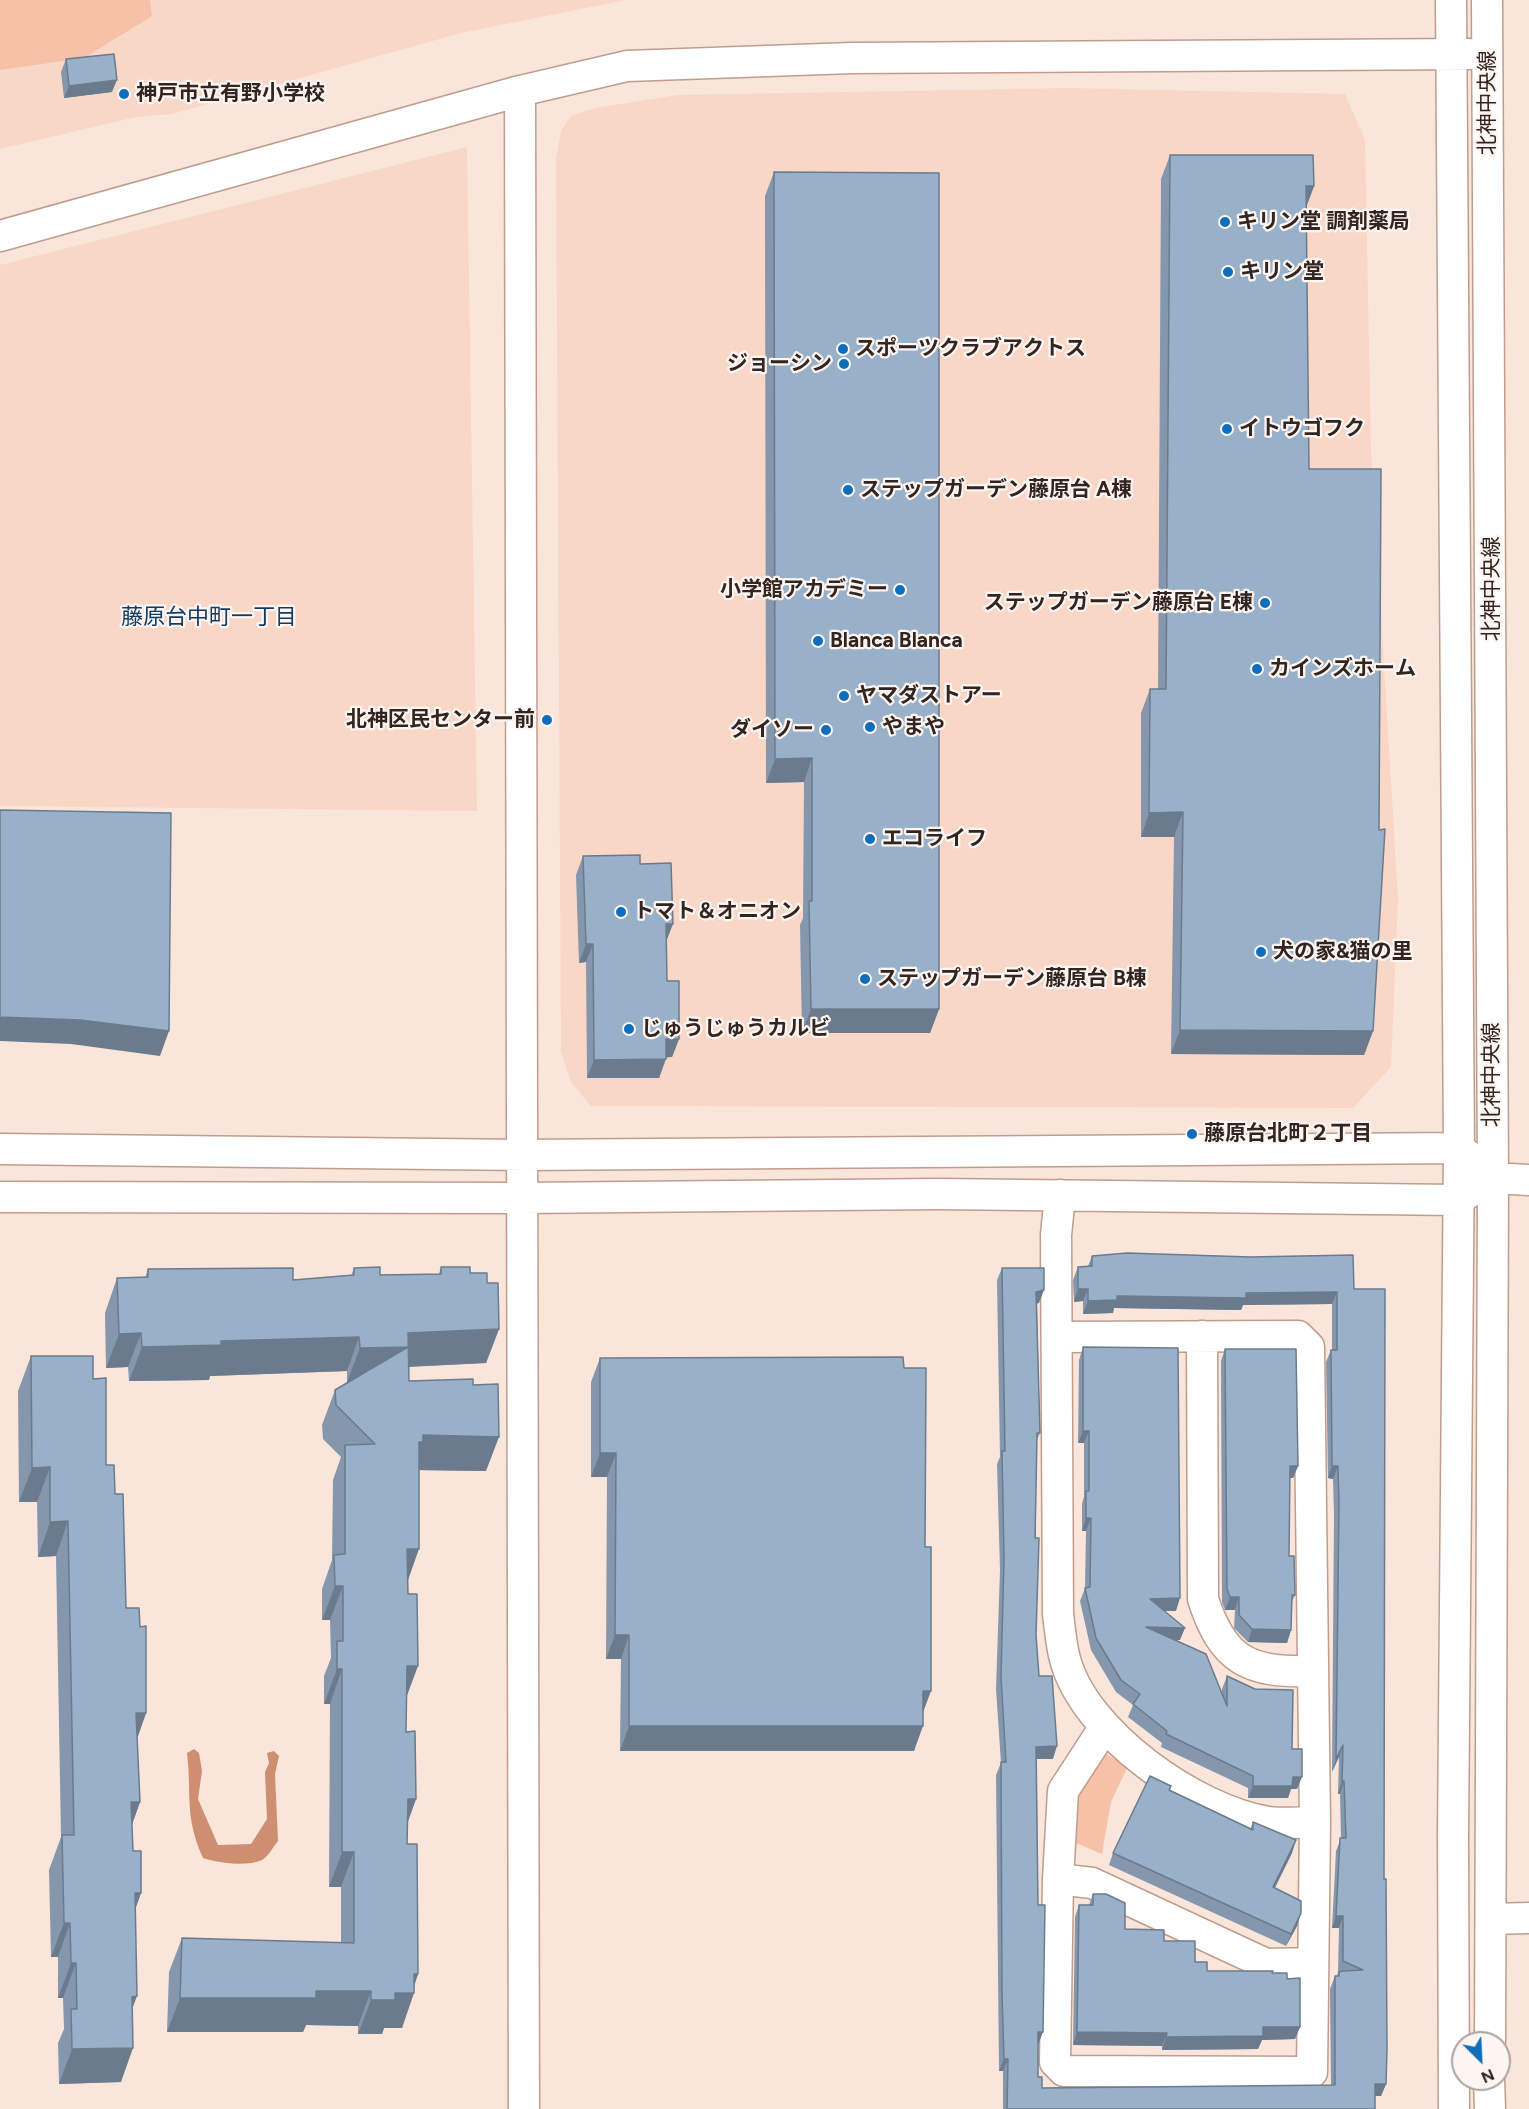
<!DOCTYPE html>
<meta charset="utf-8">
<style>
body{margin:0}
#map{position:relative;width:1529px;height:2109px;overflow:hidden;background:#fae5db;font-family:Figtree,sans-serif}
canvas{display:block}
.north{position:absolute;left:1451px;top:2031px;width:60px;height:60px;box-sizing:border-box;background:#fdf5f2;border:2px solid #aca29e;border-radius:50%;rotate:156deg;font-size:16px;font-weight:700;line-height:24px;text-align:center;color:#32251f}
.north::after{content:'';display:block;margin:auto;width:21px;height:27px;background:#0e6ebb;clip-path:polygon(50% 0,100% 100%,50% 72%,0 100%)}
</style>
<div id="map">
<canvas width="1529" height="2109"></canvas>
<div class="north">N</div>
</div>
<script>
const c = document.querySelector('canvas').getContext('2d');
c.lineJoin = 'round';
function fillPath(path, color) { c.fillStyle = color; c.fill(path, 'evenodd'); }
function strokePath(path, color, width, dash) { c.strokeStyle = color; c.lineWidth = width; c.lineCap = dash ? 'butt' : 'round'; c.setLineDash(dash || []); c.stroke(path); }
function drawText(font, color, halo, rows, align = 'center') {
  c.font = font + ' Figtree,"Noto Sans JP",sans-serif'; c.lineWidth = 4.5; c.setLineDash([]); c.textBaseline = 'middle'; c.strokeStyle = halo; c.fillStyle = color; for (const [text, x, y, turn = 0] of rows) {
    c.save(); c.translate(x, y); c.rotate((+turn || 0) * Math.PI / 180); c.textAlign = isNaN(turn) ? turn : align; if (halo) c.strokeText(text, 0, 0); c.fillText(text, 0, 0); c.restore();
  }
}
fillPath(new Path2D(`
 M 0,0 L 626,0 L 461,33 L 172,114 L 136,117 L 0,149 Z
 M 1068,88 L 1345,94 L 1365,140 L 1371,450 L 1398,898 L 1391,1067 L 1353,1108 L 591,1106 L 571,1082 L 561,1052 L 556,159 L 561,131 L 571,116 L 595,108 L 678,95 Z
 M 467,147 L 477,811 L 0,806 L 0,265 Z`), '#f9d7c7');
fillPath(new Path2D(`
 M 0,0 L 150,0 L 152,16 L 84,58 L 0,70 Z
 M 1093,1747 L 1128,1766 L 1111,1802 L 1102,1854 L 1076,1843 L 1069,1801 Z`), '#f6c1a7');
fillPath(new Path2D(`
 M 194,1749 L 199,1753 L 202,1771 L 198,1799 L 218,1845 L 251,1844 L 267,1819 L 265,1772 L 269,1763 L 267,1753 L 274,1751 L 279,1756 L 275,1774 L 278,1841 C 273,1847 268,1857 262,1860 C 246,1867 219,1863 203,1858 C 184,1816 192,1795 187,1753 Z`), '#ce8f70');
const minor = new Path2D(`
 M 1451,0 L 1459,1148 L 1453,1834 L 1454,2109
 M 1487,0 L 1493,1178 L 1490,2043
 M 520,91 L 524,2109
 M 0,236 L 520,91 L 627,66 L 852,58 L 1469,54
 M 0,1149 L 523,1155 L 1459,1148 L 1473,1160
 M 1060,1195 L 1056,1235 L 1058,1614 C 1060,1628 1061,1645 1065,1659 C 1084,1733 1196,1811 1269,1822 C 1284,1824 1300,1822 1315,1822
 M 0,1197 L 523,1198 L 938,1194 L 1457,1200 L 1493,1178 L 1529,1180
 M 1202,1336 L 1203,1599 C 1223,1661 1249,1673 1312,1671
 M 1058,1337 L 1298,1336 L 1309,1347 L 1315,1822 L 1312,2072 L 1064,2071 L 1055,2062 L 1058,1879 L 1063,1791 L 1104,1728
 M 1058,1879 L 1092,1883 L 1266,1964 L 1313,1963
 M 1491,1919 L 1529,1918
 M 1489,2079 L 1490,2109`);
strokePath(minor, '#be9d8d', 33);
strokePath(minor, '#fff', 30);
fillPath(new Path2D(`
 M 66,59 L 112,92 L 64,98 L 61,72 Z
 M 1170,155 L 1314,186 L 1306,208 L 1309,469 L 1373,1031 L 1364,1055 L 1171,1054 L 1174,837 L 1141,837 L 1141,713 L 1150,689 L 1158,689 L 1161,179 Z
 M 774,172 L 939,1009 L 930,1033 L 802,1033 L 800,925 L 803,918 L 804,782 L 766,783 L 765,196 Z
 M 583,856 L 640,864 L 666,942 L 667,981 L 679,1039 L 672,1057 L 666,1057 L 659,1078 L 587,1078 L 586,962 L 579,963 L 576,875 Z
 M 1092,1256 L 1354,1289 L 1384,1879 L 1386,2084 L 1381,2096 L 1375,2096 L 1375,2109 L 1003,2109 L 1003,2071 L 999,2071 L 996,1775 L 1001,1763 L 996,1689 L 1000,1570 L 997,1464 L 1000,1457 L 997,1280 L 1002,1268 L 1039,1303 L 1037,1303 L 1040,1433 L 1036,1442 L 1036,1635 L 1039,1676 L 1053,1759 L 1037,1759 L 1038,2077 L 1042,2088 L 1331,2085 L 1330,1989 L 1335,1976 L 1337,1976 L 1338,1972 L 1339,1928 L 1332,1928 L 1336,1851 L 1341,1838 L 1340,1794 L 1338,1794 L 1339,1757 L 1332,1772 L 1334,1515 L 1333,1479 L 1328,1478 L 1326,1362 L 1331,1350 L 1332,1350 L 1332,1304 L 1243,1305 L 1241,1310 L 1114,1308 L 1113,1313 L 1083,1314 L 1083,1301 L 1074,1302 L 1073,1280 L 1078,1267 L 1088,1266 Z
 M 441,1267 L 470,1273 L 487,1283 L 499,1329 L 486,1363 L 409,1367 L 409,1381 L 473,1385 L 486,1471 L 419,1470 L 408,1580 L 406,1732 L 416,1799 L 407,1823 L 407,1844 L 418,1974 L 402,2028 L 384,2028 L 382,2034 L 358,2034 L 358,2026 L 306,2025 L 303,2032 L 167,2032 L 169,1972 L 182,1938 L 341,1943 L 341,1887 L 329,1887 L 330,1704 L 324,1704 L 324,1676 L 331,1658 L 330,1620 L 322,1620 L 322,1589 L 332,1560 L 333,1480 L 341,1457 L 323,1439 L 322,1425 L 335,1390 L 349,1382 L 347,1382 L 347,1371 L 210,1376 L 209,1380 L 129,1381 L 128,1367 L 106,1368 L 105,1313 L 117,1278 L 145,1278 L 148,1269 L 293,1280 L 351,1276 L 354,1268 L 380,1275 L 439,1274 Z
 M 1083,1347 L 1176,1611 L 1164,1611 L 1180,1640 L 1176,1640 L 1222,1695 L 1222,1689 L 1227,1676 L 1292,1749 L 1297,1789 L 1291,1789 L 1288,1798 L 1248,1798 L 1248,1788 L 1161,1747 L 1162,1743 L 1128,1717 L 1133,1705 L 1116,1692 L 1091,1650 L 1080,1601 L 1085,1588 L 1086,1531 L 1082,1531 L 1082,1504 L 1084,1496 L 1084,1443 L 1078,1443 L 1079,1360 Z
 M 1225,1349 L 1298,1466 L 1293,1478 L 1290,1478 L 1289,1556 L 1295,1595 L 1292,1602 L 1291,1630 L 1287,1643 L 1248,1642 L 1234,1628 L 1235,1610 L 1225,1610 L 1222,1602 L 1221,1361 Z
 M 31,1356 L 93,1379 L 106,1465 L 115,1494 L 126,1608 L 140,1627 L 146,1713 L 137,1739 L 140,1802 L 132,1824 L 133,1851 L 141,1893 L 135,1909 L 132,2008 L 121,2082 L 59,2084 L 58,2043 L 64,2029 L 63,1998 L 58,1998 L 58,1957 L 51,1957 L 49,1870 L 61,1837 L 56,1556 L 38,1557 L 37,1502 L 19,1502 L 18,1391 Z
 M 600,1358 L 904,1368 L 925,1547 L 923,1713 L 914,1751 L 620,1751 L 621,1659 L 606,1659 L 607,1477 L 591,1477 L 591,1382 Z
 M 1171,1786 L 1170,1790 L 1250,1829 L 1253,1822 L 1292,1853 L 1274,1888 L 1301,1913 L 1297,1926 L 1286,1946 L 1109,1865 L 1113,1853 Z
 M 1093,1894 L 1125,1929 L 1164,1941 L 1195,1962 L 1207,1971 L 1272,1973 L 1287,1979 L 1300,2027 L 1295,2039 L 1262,2040 L 1258,2049 L 1162,2050 L 1162,2046 L 1073,2045 L 1075,1917 L 1079,1905 L 1089,1905 Z`), '#8497ad');
fillPath(new Path2D(`
 M 117,80 L 112,92 L 64,98 L 69,86 Z
 M 1306,186 L 1314,186 L 1305,210 Z
 M 812,758 L 804,782 L 766,783 L 775,759 Z
 M 1183,812 L 1174,837 L 1141,837 L 1149,813 Z
 M 666,924 L 673,924 L 666,942 Z
 M 586,944 L 593,944 L 586,962 L 579,963 Z
 M 811,1009 L 939,1009 L 930,1033 L 802,1033 Z
 M 0,1017 L 80,1020 L 169,1031 L 160,1056 L 71,1044 L 0,1041 Z
 M 1180,1030 L 1373,1031 L 1364,1055 L 1171,1054 Z
 M 666,1039 L 679,1039 L 672,1057 L 660,1058 Z
 M 666,1059 L 659,1078 L 587,1078 L 594,1060 Z
 M 1078,1289 L 1088,1289 L 1083,1301 L 1074,1302 Z
 M 1044,1290 L 1039,1303 L 1032,1305 L 1036,1292 Z
 M 1337,1292 L 1332,1304 L 1243,1305 L 1241,1310 L 1114,1308 L 1113,1313 L 1083,1314 L 1088,1301 L 1117,1296 Z
 M 499,1329 L 486,1363 L 401,1367 L 396,1382 L 347,1382 L 360,1348 L 408,1333 Z
 M 141,1333 L 128,1367 L 106,1368 L 119,1334 Z
 M 359,1337 L 347,1371 L 210,1376 L 209,1380 L 129,1381 L 142,1347 L 221,1341 Z
 M 1083,1431 L 1089,1431 L 1084,1443 L 1078,1443 Z
 M 423,1435 L 499,1437 L 486,1471 L 413,1470 L 419,1442 Z
 M 600,1453 L 616,1453 L 607,1477 L 591,1477 Z
 M 1290,1466 L 1298,1466 L 1293,1478 L 1286,1478 Z
 M 1332,1466 L 1338,1466 L 1333,1479 L 1328,1478 Z
 M 50,1467 L 37,1502 L 19,1502 L 32,1468 Z
 M 1086,1518 L 1091,1518 L 1086,1531 L 1082,1531 Z
 M 68,1521 L 56,1556 L 38,1557 L 50,1522 Z
 M 407,1549 L 419,1549 L 407,1583 Z
 M 335,1586 L 343,1586 L 330,1620 L 322,1620 Z
 M 1230,1597 L 1239,1597 L 1235,1610 L 1225,1610 Z
 M 1180,1598 L 1176,1611 L 1145,1611 L 1150,1599 Z
 M 1146,1627 L 1185,1628 L 1180,1640 L 1141,1639 Z
 M 1252,1629 L 1291,1630 L 1287,1643 L 1248,1642 Z
 M 615,1635 L 629,1635 L 621,1659 L 606,1659 Z
 M 407,1666 L 418,1666 L 405,1701 Z
 M 337,1669 L 342,1669 L 330,1704 L 324,1704 Z
 M 923,1691 L 931,1691 L 922,1715 Z
 M 136,1713 L 146,1713 L 134,1747 Z
 M 629,1726 L 923,1726 L 914,1751 L 620,1751 Z
 M 1343,1745 L 1339,1757 L 1332,1772 L 1336,1759 Z
 M 1057,1746 L 1053,1759 L 1032,1759 L 1036,1747 Z
 M 1293,1777 L 1302,1777 L 1297,1789 L 1291,1789 L 1288,1798 L 1248,1798 L 1253,1786 Z
 M 1342,1781 L 1344,1781 L 1340,1794 L 1338,1794 Z
 M 408,1799 L 416,1799 L 404,1833 Z
 M 131,1802 L 140,1802 L 128,1836 Z
 M 1296,1840 L 1292,1853 L 1269,1900 L 1273,1887 Z
 M 342,1852 L 354,1852 L 341,1887 L 329,1887 Z
 M 135,1893 L 141,1893 L 129,1927 Z
 M 1301,1913 L 1297,1926 L 1286,1946 L 1291,1934 Z
 M 1336,1916 L 1343,1916 L 1339,1928 L 1332,1928 Z
 M 64,1923 L 70,1923 L 58,1957 L 51,1957 Z
 M 71,1963 L 76,1963 L 63,1998 L 58,1998 Z
 M 414,1974 L 418,1974 L 411,1993 L 414,1993 L 402,2028 L 384,2028 L 382,2034 L 358,2034 L 371,2000 L 395,1993 Z
 M 316,1991 L 371,1991 L 358,2026 L 306,2025 L 303,2032 L 167,2032 L 180,1998 Z
 M 137,1996 L 124,2031 L 132,1997 Z
 M 1263,2027 L 1300,2027 L 1295,2039 L 1262,2040 L 1258,2049 L 1162,2050 L 1166,2037 Z
 M 1038,2032 L 1043,2032 L 1038,2045 Z
 M 1077,2032 L 1167,2033 L 1162,2046 L 1073,2045 Z
 M 133,2048 L 121,2082 L 59,2084 L 72,2049 Z
 M 1004,2059 L 1008,2059 L 1003,2071 L 999,2071 Z
 M 1375,2084 L 1386,2084 L 1381,2096 L 1371,2096 Z`), '#6b7b8d');
const building = new Path2D(`
 M 114,54 L 117,80 L 69,86 L 66,59 Z
 M 1170,155 L 1313,155 L 1314,186 L 1306,186 L 1309,469 L 1381,469 L 1379,830 L 1385,829 L 1373,1031 L 1180,1030 L 1183,812 L 1149,813 L 1150,689 L 1166,689 Z
 M 774,172 L 939,173 L 939,1009 L 811,1009 L 809,901 L 812,901 L 812,758 L 775,759 Z
 M 0,810 L 171,813 L 169,1031 L 80,1020 L 0,1017 Z
 M 640,855 L 640,864 L 671,863 L 673,924 L 666,924 L 667,981 L 679,981 L 679,1039 L 666,1039 L 666,1059 L 594,1060 L 593,944 L 586,944 L 583,856 Z
 M 1127,1253 L 1250,1257 L 1353,1255 L 1354,1289 L 1385,1289 L 1384,1879 L 1386,1879 L 1387,2049 L 1386,2084 L 1375,2084 L 1375,2109 L 1007,2109 L 1008,2059 L 1004,2059 L 1002,1993 L 1001,1762 L 1006,1762 L 1001,1677 L 1004,1558 L 1002,1451 L 1005,1451 L 1002,1268 L 1044,1268 L 1044,1290 L 1036,1292 L 1040,1433 L 1037,1433 L 1036,1489 L 1035,1538 L 1039,1538 L 1036,1635 L 1039,1676 L 1052,1676 L 1057,1746 L 1036,1747 L 1038,1905 L 1045,1905 L 1043,2032 L 1038,2032 L 1038,2077 L 1042,2077 L 1042,2088 L 1335,2085 L 1335,1976 L 1339,1976 L 1339,1972 L 1343,1971 L 1363,1970 L 1343,1961 L 1343,1916 L 1336,1916 L 1340,1838 L 1346,1838 L 1344,1781 L 1342,1781 L 1343,1745 L 1336,1759 L 1339,1503 L 1338,1466 L 1332,1466 L 1331,1350 L 1337,1350 L 1337,1292 L 1246,1293 L 1246,1298 L 1117,1296 L 1117,1300 L 1088,1301 L 1088,1289 L 1078,1289 L 1078,1267 L 1092,1266 L 1092,1256 Z
 M 380,1267 L 380,1275 L 441,1274 L 441,1267 L 470,1267 L 470,1273 L 487,1273 L 487,1283 L 498,1283 L 499,1329 L 408,1333 L 409,1381 L 473,1379 L 473,1385 L 498,1384 L 499,1437 L 423,1435 L 423,1442 L 419,1442 L 419,1549 L 407,1549 L 408,1594 L 417,1594 L 418,1666 L 407,1666 L 406,1732 L 415,1731 L 416,1799 L 408,1799 L 407,1844 L 417,1844 L 418,1974 L 414,1974 L 414,1993 L 395,1993 L 395,2000 L 371,2000 L 371,1991 L 316,1991 L 316,1998 L 180,1998 L 182,1938 L 354,1943 L 354,1852 L 342,1852 L 342,1669 L 337,1669 L 337,1641 L 343,1641 L 343,1586 L 335,1586 L 334,1555 L 345,1554 L 345,1445 L 375,1444 L 336,1405 L 335,1390 L 408,1347 L 360,1348 L 359,1337 L 221,1341 L 221,1345 L 142,1347 L 141,1333 L 119,1334 L 117,1278 L 148,1277 L 148,1269 L 293,1268 L 293,1280 L 354,1275 L 354,1268 Z
 M 1083,1347 L 1178,1348 L 1180,1598 L 1150,1599 L 1185,1628 L 1146,1627 L 1206,1654 L 1227,1706 L 1227,1676 L 1255,1689 L 1293,1690 L 1292,1749 L 1302,1749 L 1302,1777 L 1293,1777 L 1292,1786 L 1253,1786 L 1253,1776 L 1166,1734 L 1167,1731 L 1133,1704 L 1140,1694 L 1121,1680 L 1096,1638 L 1085,1588 L 1090,1587 L 1091,1518 L 1086,1518 L 1086,1491 L 1089,1491 L 1089,1431 L 1083,1431 Z
 M 1225,1349 L 1296,1349 L 1298,1466 L 1290,1466 L 1289,1556 L 1294,1556 L 1295,1595 L 1292,1595 L 1291,1630 L 1252,1629 L 1239,1615 L 1239,1597 L 1230,1597 L 1227,1589 Z
 M 31,1356 L 93,1356 L 93,1379 L 106,1378 L 106,1465 L 114,1465 L 115,1494 L 123,1494 L 126,1608 L 139,1608 L 140,1627 L 146,1626 L 146,1713 L 136,1713 L 140,1802 L 131,1802 L 133,1851 L 141,1851 L 141,1893 L 135,1893 L 137,1996 L 132,1997 L 133,2048 L 72,2049 L 71,2009 L 77,2009 L 76,1963 L 71,1963 L 70,1923 L 64,1923 L 62,1835 L 74,1835 L 68,1521 L 50,1522 L 50,1467 L 32,1468 Z
 M 903,1357 L 904,1368 L 926,1368 L 925,1547 L 931,1547 L 931,1691 L 923,1691 L 923,1726 L 629,1726 L 629,1635 L 615,1635 L 616,1453 L 600,1453 L 600,1358 Z
 M 1150,1776 L 1171,1786 L 1169,1790 L 1253,1830 L 1253,1822 L 1296,1840 L 1273,1887 L 1301,1901 L 1301,1913 L 1291,1934 L 1113,1853 Z
 M 1093,1894 L 1106,1894 L 1125,1903 L 1125,1929 L 1164,1930 L 1164,1941 L 1195,1941 L 1195,1962 L 1207,1962 L 1207,1971 L 1273,1971 L 1272,1973 L 1287,1973 L 1287,1979 L 1300,1978 L 1300,2027 L 1263,2027 L 1263,2036 L 1166,2037 L 1167,2033 L 1077,2032 L 1079,1905 L 1093,1905 Z`);
fillPath(building, '#99b0c9');
strokePath(building, '#6b7b8d', 1.5);
for (const [x, y, r, color] of [
 [124,94,6,"#0e6ebb"],
 [1225,222,6,"#0e6ebb"],
 [1228,272,6,"#0e6ebb"],
 [843,349,6,"#0e6ebb"],
 [844,364,6,"#0e6ebb"],
 [1227,429,6,"#0e6ebb"],
 [848,490,6,"#0e6ebb"],
 [900,590,6,"#0e6ebb"],
 [1265,603,6,"#0e6ebb"],
 [818,641,6,"#0e6ebb"],
 [1257,669,6,"#0e6ebb"],
 [844,696,6,"#0e6ebb"],
 [547,720,6,"#0e6ebb"],
 [870,727,6,"#0e6ebb"],
 [826,730,6,"#0e6ebb"],
 [870,839,6,"#0e6ebb"],
 [621,912,6,"#0e6ebb"],
 [1261,952,6,"#0e6ebb"],
 [865,979,6,"#0e6ebb"],
 [629,1029,6,"#0e6ebb"],
 [1192,1134,6,"#0e6ebb"]
]) { const dot = new Path2D(); dot.arc(x, y, r, 0, 2 * Math.PI); c.fillStyle = color; c.fill(dot); strokePath(dot, '#fdf5f2', 2); }
drawText('bold 21px', '#32251f', '#fdf5f2', [
 ["神戸市立有野小学校",136,94],
 ["キリン堂 調剤薬局",1237,222],
 ["キリン堂",1240,272],
 ["スポーツクラブアクトス",855,349],
 ["ジョーシン",832,364,"right"],
 ["イトウゴフク",1239,429],
 ["ステップガーデン藤原台 A棟",860,490],
 ["小学館アカデミー",888,590,"right"],
 ["ステップガーデン藤原台 E棟",1253,603,"right"],
 ["Blanca Blanca",830,641],
 ["カインズホーム",1269,669],
 ["ヤマダストアー",856,696],
 ["北神区民センター前",535,720,"right"],
 ["やまや",882,727],
 ["ダイソー",814,730,"right"],
 ["エコライフ",882,839],
 ["トマト＆オニオン",633,912],
 ["犬の家&猫の里",1273,952],
 ["ステップガーデン藤原台 B棟",877,979],
 ["じゅうじゅうカルビ",641,1029],
 ["藤原台北町２丁目",1204,1134]
], 'left');
drawText('21px', '#32251f', '#fdf5f2', [
 ["北神中央線",1488,103,-90],
 ["北神中央線",1492,589,-90],
 ["北神中央線",1492,1075,-90]
]);
drawText('22px', '#123b60', '#fdf5f2', [
 ["藤原台中町一丁目",209,618]
]);
</script>
